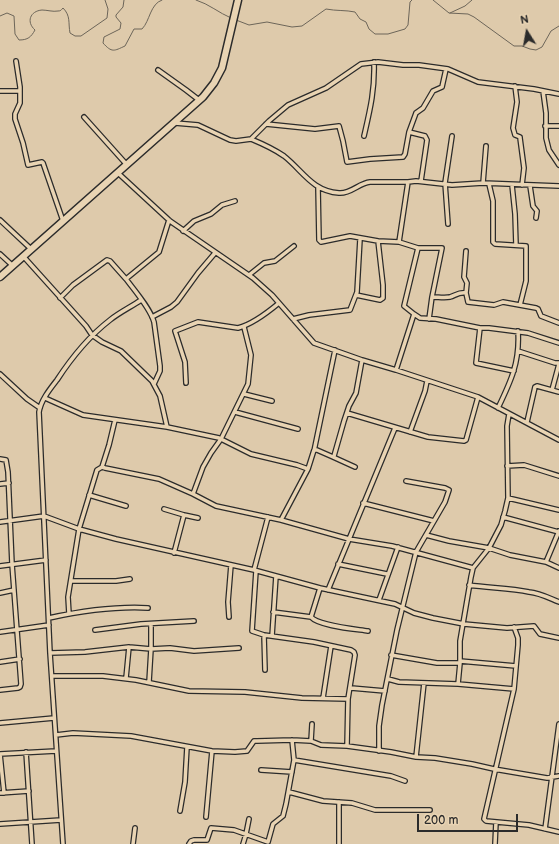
<!DOCTYPE html>
<style>
body{margin:0}
#map{position:relative;width:559px;height:844px;overflow:hidden;background:#decaab;font-family:"Balsamiq Sans",sans-serif}
canvas{display:block}
.north{position:absolute;left:507px;top:12px;width:40px;height:40px;-webkit-text-stroke:3px #e9d4b3;paint-order:stroke;rotate:349deg;font-size:11px;font-weight:700;line-height:16px;text-align:center;color:#2b2b2b}
.north::after{content:'';display:block;margin:auto;width:14px;height:18px;background:#2b2b2b;clip-path:polygon(50% 0,100% 100%,50% 72%,0 100%)}
.scale{position:absolute;left:417px;top:814px;width:101px;height:18px;box-sizing:border-box;border:2px solid #2b2b2b;border-top:0;padding-left:5px;font-size:12px;line-height:14px;white-space:nowrap;color:#2b2b2b;-webkit-text-stroke:3px #e9d4b3;paint-order:stroke}
</style>
<div id="map">
<canvas width="559" height="844"></canvas>
<div class="north">N</div>
<div class="scale">200 m</div>
</div>
<script>
const c = document.querySelector('canvas').getContext('2d');
c.lineJoin = 'round';
function strokePath(path, color, width, dash) { c.strokeStyle = color; c.lineWidth = width; c.lineCap = dash ? 'butt' : 'round'; c.setLineDash(dash || []); c.stroke(path); }
strokePath(new Path2D(`
 M 124,0 L 123,7 L 116,15 L 116,17 L 121,23 L 120,29 L 104,37 L 103,43 C 112,53 114,51 125,46 L 134,29 L 142,29 C 150,21 150,4 162,0
 M 196,0 C 209,4 219,13 231,18
 M 433,0 L 449,13 L 468,14 L 474,17 L 514,46 L 522,46 L 530,49 L 536,50 L 542,47 L 551,31 L 559,26
 M 450,13 L 465,6 L 472,0
 M 0,16 L 7,13 L 14,16 L 15,34 L 19,40 C 28,40 31,37 35,30 C 26,22 30,11 42,10 C 47,10 53,12 58,11 C 61,11 61,10 63,8 C 71,16 68,23 70,33 L 75,36 L 81,36 L 107,18 L 108,9 L 105,0
 M 236,20 L 249,25 L 267,22 L 292,27 L 302,26 L 326,9 C 336,11 346,10 355,12 L 360,19 L 366,22 L 369,29 L 375,34 L 388,34 L 405,29 L 408,25 L 410,2 L 412,0`), '#6c6559', 1);
const street = new Path2D(`
 M 16,61 L 20,87 L 20,103 L 15,114 L 15,119 L 23,143 L 28,165 L 42,162 L 43,163 L 63,221
 M 158,70 L 186,90 L 199,100
 M 515,86 L 517,102 L 513,128 L 515,135 L 520,137 L 520,138 L 524,168 L 522,185
 M 0,91 L 20,91
 M 543,91 L 546,113 L 546,138 L 549,150 L 559,165
 M 84,117 L 127,165
 M 175,123 L 198,125 L 230,140 L 236,141 L 251,139 L 269,121 L 288,105 L 326,88 L 361,64 L 378,62 L 403,65 L 419,65 L 448,69 L 478,82 L 534,89 L 559,94
 M 266,124 L 315,129 L 339,126 L 343,141 L 347,162 L 370,159 L 403,157 L 405,154 L 409,132 L 425,136 L 427,140 L 421,181
 M 545,126 L 559,126
 M 409,132 L 416,113 L 423,108 L 433,91 L 442,87 L 446,69
 M 364,136 C 370,110 375,90 374,62
 M 251,139 C 263,144 274,149 284,156 C 303,171 312,191 339,193 C 351,194 359,183 370,182 L 408,182 L 416,181 L 452,185 L 483,183 L 559,186
 M 118,173 L 170,221 L 253,278 L 272,295 L 314,343 L 362,360 L 396,370 L 478,397 L 559,440
 M 408,182 L 399,242 L 418,248 L 404,306 L 414,314
 M 483,183 L 486,146
 M 489,184 L 493,201 L 493,242 L 495,244 L 526,246 L 526,281 L 520,305
 M 512,185 L 515,214 L 516,245
 M 530,186 L 533,206 L 537,211 L 536,218
 M 318,187 L 319,240 L 321,242 L 350,236 L 378,241 L 383,285 L 383,298 L 380,300 L 356,295
 M 0,220 L 31,249
 M 448,224 L 445,183 L 452,136
 M 183,231 L 194,221 L 211,214 L 222,205 L 235,201
 M 378,241 L 399,242
 M 418,248 L 442,248 L 432,297
 M 466,251 L 464,277 L 467,283 L 466,293
 M 0,254 L 13,266
 M 23,256 L 86,326 L 92,335 L 102,342 L 121,351 L 152,381 L 160,396 L 167,427
 M 249,275 L 264,263 L 275,261 L 294,246
 M 60,298 L 73,285 L 107,260 L 110,261 L 126,279
 M 152,317 L 171,307 L 177,302 L 198,273 L 215,253
 M 293,319 L 309,315 L 350,310 L 357,292 L 360,239
 M 429,319 L 432,297 C 438,297 445,298 450,297 C 456,295 459,292 466,293 L 468,302 L 494,305 L 503,302 L 536,308 L 538,309 L 541,316 L 559,323
 M 480,328 L 476,363 L 514,371
 M 518,351 L 555,363 L 559,363
 M 396,370 L 414,314 L 420,318 L 436,319 L 480,328 L 489,328 L 528,333 L 559,343
 M 0,374 L 27,399 L 40,408
 M 186,383 L 185,362 L 175,331 L 198,322 L 238,328 C 253,324 267,313 279,303
 M 154,384 L 160,371 L 160,366 L 154,322 C 150,308 135,291 126,279 L 159,252 L 169,220
 M 552,390 L 559,364
 M 244,394 L 272,401
 M 45,398 L 83,415 L 167,427 L 219,438 L 251,454 L 297,465 L 308,469 L 314,450 L 317,450 L 333,457 L 334,456 L 344,421 L 349,406 L 356,393 L 362,360
 M 498,408 C 511,381 520,362 518,331
 M 235,412 L 298,429
 M 347,413 L 428,437 L 464,441 L 466,440 L 478,397
 M 527,422 L 535,387 L 537,386 L 559,392
 M 410,432 L 425,391 L 427,381
 M 314,451 L 335,350
 M 333,457 L 355,467
 M 0,459 L 6,460 L 8,472 L 12,564 L 21,684 L 20,687 L 18,688 L 0,690
 M 507,466 L 524,465 L 559,476
 M 102,467 L 109,445 L 115,420
 M 0,484 L 9,483
 M 193,494 L 216,506 L 281,520 L 349,539 L 392,546 L 473,568
 M 89,495 L 126,506
 M 508,498 L 559,510
 M 363,503 L 434,521
 M 164,509 L 184,515 L 198,518
 M 503,517 L 559,532
 M 281,520 L 308,469
 M 0,522 L 44,516 L 79,529 L 116,539 L 254,570 L 320,588 L 395,604 L 414,613 L 433,618 L 464,624 L 507,628 L 534,626 L 540,634 L 559,638
 M 426,535 L 449,541 L 489,548 L 510,555 L 546,562 L 559,568
 M 174,553 L 184,515
 M 546,562 L 559,531
 M 338,564 L 387,574
 M 0,566 L 46,560
 M 254,570 L 268,517
 M 256,571 L 252,631 L 264,635 L 314,642 L 351,650 L 354,652 L 355,655 L 348,699 L 347,746
 M 71,581 L 116,581 L 130,579
 M 469,585 C 489,588 510,588 529,592 C 540,593 549,598 559,602
 M 328,590 L 395,428
 M 0,593 L 14,590
 M 379,600 L 398,547
 M 273,612 L 311,617 C 319,626 355,629 368,631
 M 69,614 L 68,597 L 79,529 L 97,470 L 102,467 L 105,468 L 159,479 L 193,494 L 203,467 L 211,453 L 221,439 L 248,384 L 251,355 L 244,327
 M 229,617 L 228,602 L 231,565
 M 311,617 L 320,588
 M 49,618 C 82,611 114,606 148,608
 M 514,627 L 518,638 L 518,645 L 514,689 L 484,819 L 486,821 L 529,825 L 559,832
 M 95,630 L 141,624 L 194,621
 M 0,632 L 49,625
 M 264,635 L 265,670
 M 272,636 L 276,576
 M 50,653 L 85,652 L 129,647 L 151,649 L 170,648 L 194,651 L 239,648
 M 391,655 L 437,663 L 460,663
 M 460,661 L 516,666
 M 0,662 L 20,659
 M 52,676 L 103,676 L 136,680 L 189,691 L 245,692 L 302,698 L 348,699
 M 126,678 L 129,647
 M 388,679 L 399,682 L 458,684 L 514,689
 M 149,682 L 151,649 L 151,625
 M 458,684 L 460,663 L 460,641 L 471,577 L 473,568 L 489,548 L 501,525 L 505,511 L 508,498 L 507,426 L 509,414
 M 351,688 L 385,691
 M 323,698 L 331,646
 M 0,723 L 54,718
 M 56,735 L 73,733 L 131,736 L 212,751 L 235,752 L 247,751 L 254,741 L 257,741 L 292,740 L 311,741 L 321,745 L 347,746 L 391,752 L 416,757 L 435,758 L 472,764 L 494,769 L 547,778 L 559,776
 M 311,741 L 312,724
 M 379,751 L 379,726 L 382,705 L 397,630 L 416,552 L 445,502 L 449,490 L 445,488 L 406,481
 M 26,752 L 32,844
 M 0,754 L 56,751
 M 0,754 L 4,793
 M 416,757 L 424,683
 M 294,760 L 391,776 L 405,781
 M 261,770 L 292,772
 M 289,792 L 323,801 L 352,803 L 375,810 L 430,810
 M 0,793 L 29,791
 M 180,811 L 185,782 L 187,747
 M 206,817 L 212,751
 M 0,824 L 61,820
 M 545,829 L 559,724
 M 63,844 L 50,653 L 39,412 C 41,400 50,389 57,380 C 72,357 88,337 110,320 C 120,312 131,307 141,300
 M 133,844 L 135,828
 M 189,844 L 191,841 L 194,840 L 207,840 L 211,828 L 234,830 L 268,842 L 273,824 L 283,816 L 286,804 L 294,760 L 292,740
 M 243,844 L 246,834 L 249,819
 M 339,844 L 339,802
 M 495,844 L 496,822`);
const primary = new Path2D(`
 M 0,277 L 203,97 L 214,83 L 222,68 L 238,0`);
strokePath(street, '#2b2b2b', 6);
strokePath(primary, '#2b2b2b', 9);
strokePath(street, '#e9d4b3', 3.5);
strokePath(primary, '#e9d4b3', 6);
</script>
